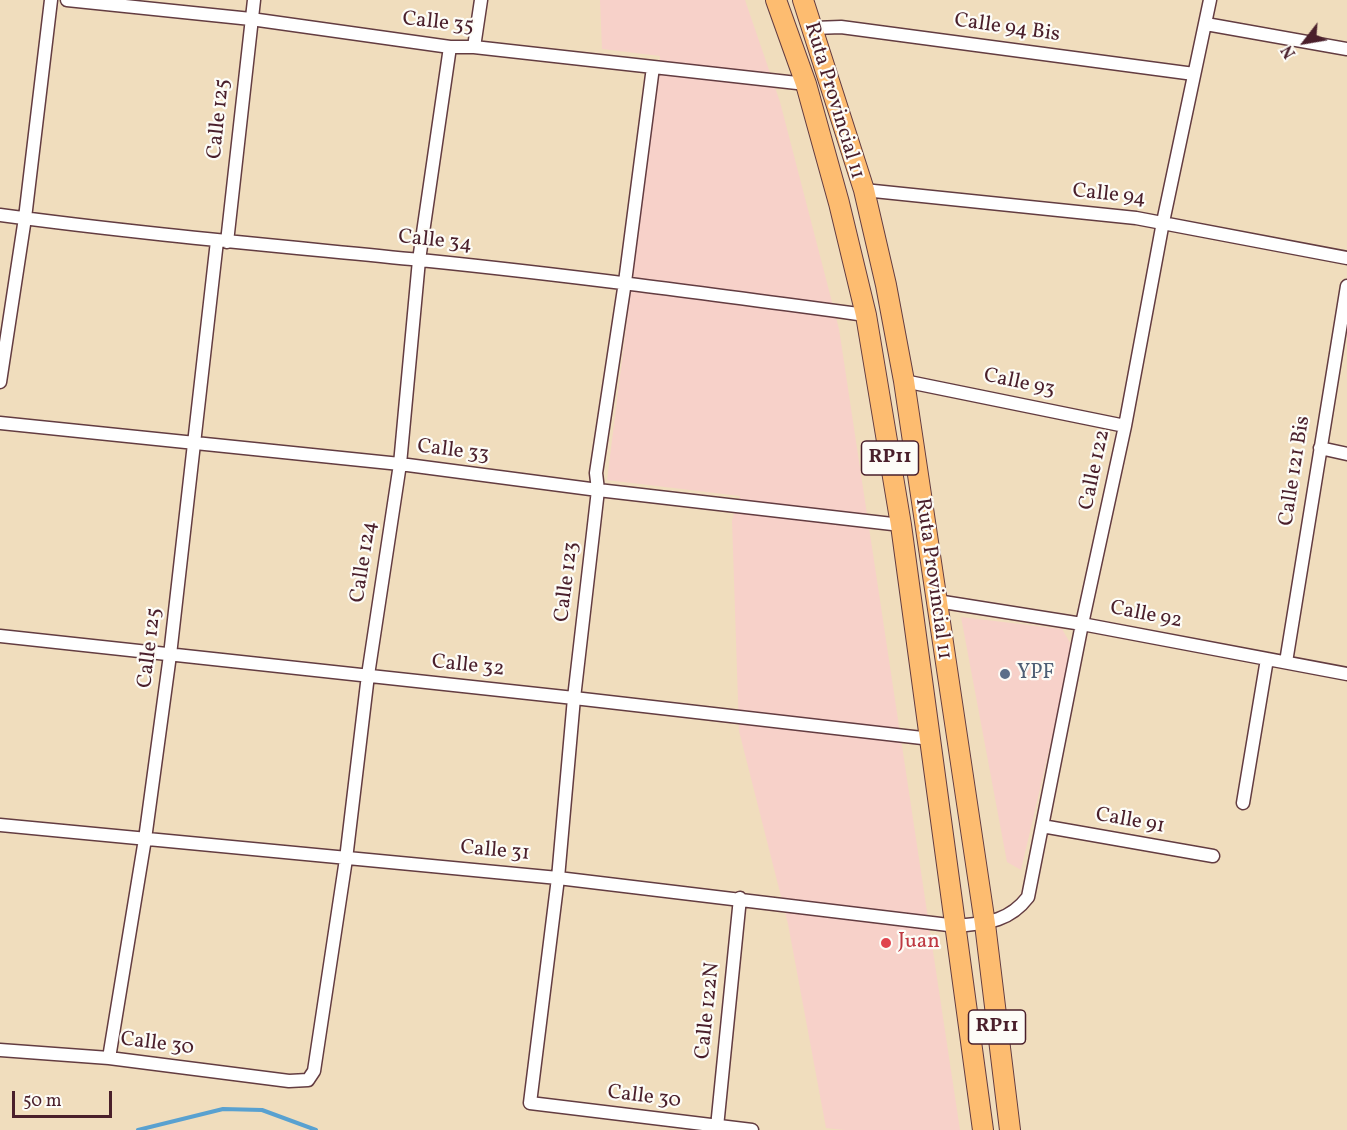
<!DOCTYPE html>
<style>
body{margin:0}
#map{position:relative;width:1347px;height:1130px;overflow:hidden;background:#f0ddbd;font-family:Vollkorn,serif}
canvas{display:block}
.north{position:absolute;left:1275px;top:12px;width:60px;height:60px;-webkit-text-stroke:4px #fdfcf7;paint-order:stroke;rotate:239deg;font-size:16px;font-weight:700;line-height:24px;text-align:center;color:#4a1f2b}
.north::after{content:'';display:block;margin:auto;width:21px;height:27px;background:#4a1f2b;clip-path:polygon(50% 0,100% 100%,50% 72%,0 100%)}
.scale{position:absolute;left:12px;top:1091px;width:100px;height:27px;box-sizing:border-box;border:3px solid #4a1f2b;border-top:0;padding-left:8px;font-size:18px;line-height:21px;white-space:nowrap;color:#4a1f2b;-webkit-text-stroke:4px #fdfcf7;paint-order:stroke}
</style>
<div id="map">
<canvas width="1347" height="1130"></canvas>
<div class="north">N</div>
<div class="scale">50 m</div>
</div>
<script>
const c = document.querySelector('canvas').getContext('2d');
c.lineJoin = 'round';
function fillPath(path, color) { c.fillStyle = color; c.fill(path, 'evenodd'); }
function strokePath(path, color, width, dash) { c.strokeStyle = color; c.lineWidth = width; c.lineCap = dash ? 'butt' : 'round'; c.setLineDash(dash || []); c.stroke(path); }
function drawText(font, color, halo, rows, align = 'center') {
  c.font = font + ' Vollkorn,serif'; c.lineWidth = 4.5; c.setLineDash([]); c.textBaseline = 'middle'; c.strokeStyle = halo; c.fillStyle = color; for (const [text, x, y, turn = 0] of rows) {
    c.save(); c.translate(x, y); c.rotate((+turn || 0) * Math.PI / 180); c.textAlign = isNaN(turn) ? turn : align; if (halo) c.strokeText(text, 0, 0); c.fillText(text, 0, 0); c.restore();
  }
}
fillPath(new Path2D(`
 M 600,0 L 745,0 L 780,102 L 839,329 L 960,1130 L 845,1130 L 826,1128 L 788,924 L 739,731 L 732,520 L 740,496 L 607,480 L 660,56 L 602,49 Z
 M 961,617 L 1062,629 L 1073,648 L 1021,870 L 1007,862 Z`), '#f7d1c9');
strokePath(new Path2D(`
 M 138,1130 L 223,1109 L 262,1110 L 316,1130`), '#59a1d0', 4);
const street = new Path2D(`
 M 67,0 L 251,19 L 450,47 L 474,47 L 806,84
 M 1206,24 L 1347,49
 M 814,28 L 841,27 L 1194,74
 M 474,47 L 481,0
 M 653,67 L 625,282 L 596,473 L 598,490 L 574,698 L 558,878 L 530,1103 L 752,1130
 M 864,190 L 1136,218 L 1347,258
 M 0,215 C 140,234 280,246 420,260 C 569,275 717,295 866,315
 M 227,242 L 254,0
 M 904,381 L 1125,426
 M 0,382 L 25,218 L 51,0
 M 0,423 L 400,464 L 598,490 L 901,525
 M 1320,448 L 1347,454
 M 937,601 L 1082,624 L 1347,674
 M 0,636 L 574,698 L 931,739
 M 1286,662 L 1347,286
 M 1243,803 L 1267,659
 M 0,825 L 558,878 L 957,926 C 986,923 1009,922 1028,897 L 1082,624 L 1125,426 L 1163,222 L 1210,0
 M 1042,826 L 1213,856
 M 0,1050 L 109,1058 L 289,1081 L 308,1080 L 314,1071 L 346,859 L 368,675 L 400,464 L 419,260 L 450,47
 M 109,1058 L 145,839 L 170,655 L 217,241
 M 717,1127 L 740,898`);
const primary = new Path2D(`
 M 776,0 L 806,84 L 839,203 L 866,315 L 901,525 L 983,1130
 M 803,0 L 864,190 L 886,285 L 904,381 L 985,924 L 1010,1130`);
strokePath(street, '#633c41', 15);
strokePath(primary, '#633c41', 22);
strokePath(street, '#fff', 12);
strokePath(primary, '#fdbc70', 20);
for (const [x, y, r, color] of [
 [1005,674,6,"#5c6f8a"],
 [886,943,6,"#e0444e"]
]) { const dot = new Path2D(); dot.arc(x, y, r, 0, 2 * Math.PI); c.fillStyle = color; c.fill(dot); strokePath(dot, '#fdfcf7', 2); }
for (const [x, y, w] of [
 [890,458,57],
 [997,1027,57]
]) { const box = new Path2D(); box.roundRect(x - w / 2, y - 17, w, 34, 4.5); c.fillStyle = '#fdfcf7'; c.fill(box); strokePath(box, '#4a1f2b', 1.5); }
drawText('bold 20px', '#4a1f2b', null, [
 ["RP11",890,458],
 ["RP11",997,1027]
]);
drawText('21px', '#4a1f2b', '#fdfcf7', [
 ["Calle 35",438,24,6],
 ["Calle 94 Bis",1007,29,8],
 ["Ruta Provincial 11",833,101,73],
 ["Calle 125",220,119,-84],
 ["Calle 94",1109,196,6],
 ["Calle 34",435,242,6],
 ["Calle 93",1019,384,12],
 ["Calle 33",453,452,7],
 ["Calle 122",1096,470,-78],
 ["Calle 121 Bis",1296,471,-81],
 ["Calle 124",365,562,-81],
 ["Ruta Provincial 11",932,579,82],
 ["Calle 123",568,582,-83],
 ["Calle 92",1146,616,11],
 ["Calle 125",151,648,-83],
 ["Calle 32",468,667,6],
 ["Calle 91",1130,822,10],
 ["Calle 31",495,852,5],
 ["Calle 122N",709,1011,-84],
 ["Calle 30",157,1045,7],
 ["Calle 30",644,1098,7]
]);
drawText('21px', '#4e5e75', '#fdfcf7', [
 ["YPF",1017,674]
], 'left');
drawText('21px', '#be3a42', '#fdfcf7', [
 ["Juan",898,943]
], 'left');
</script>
